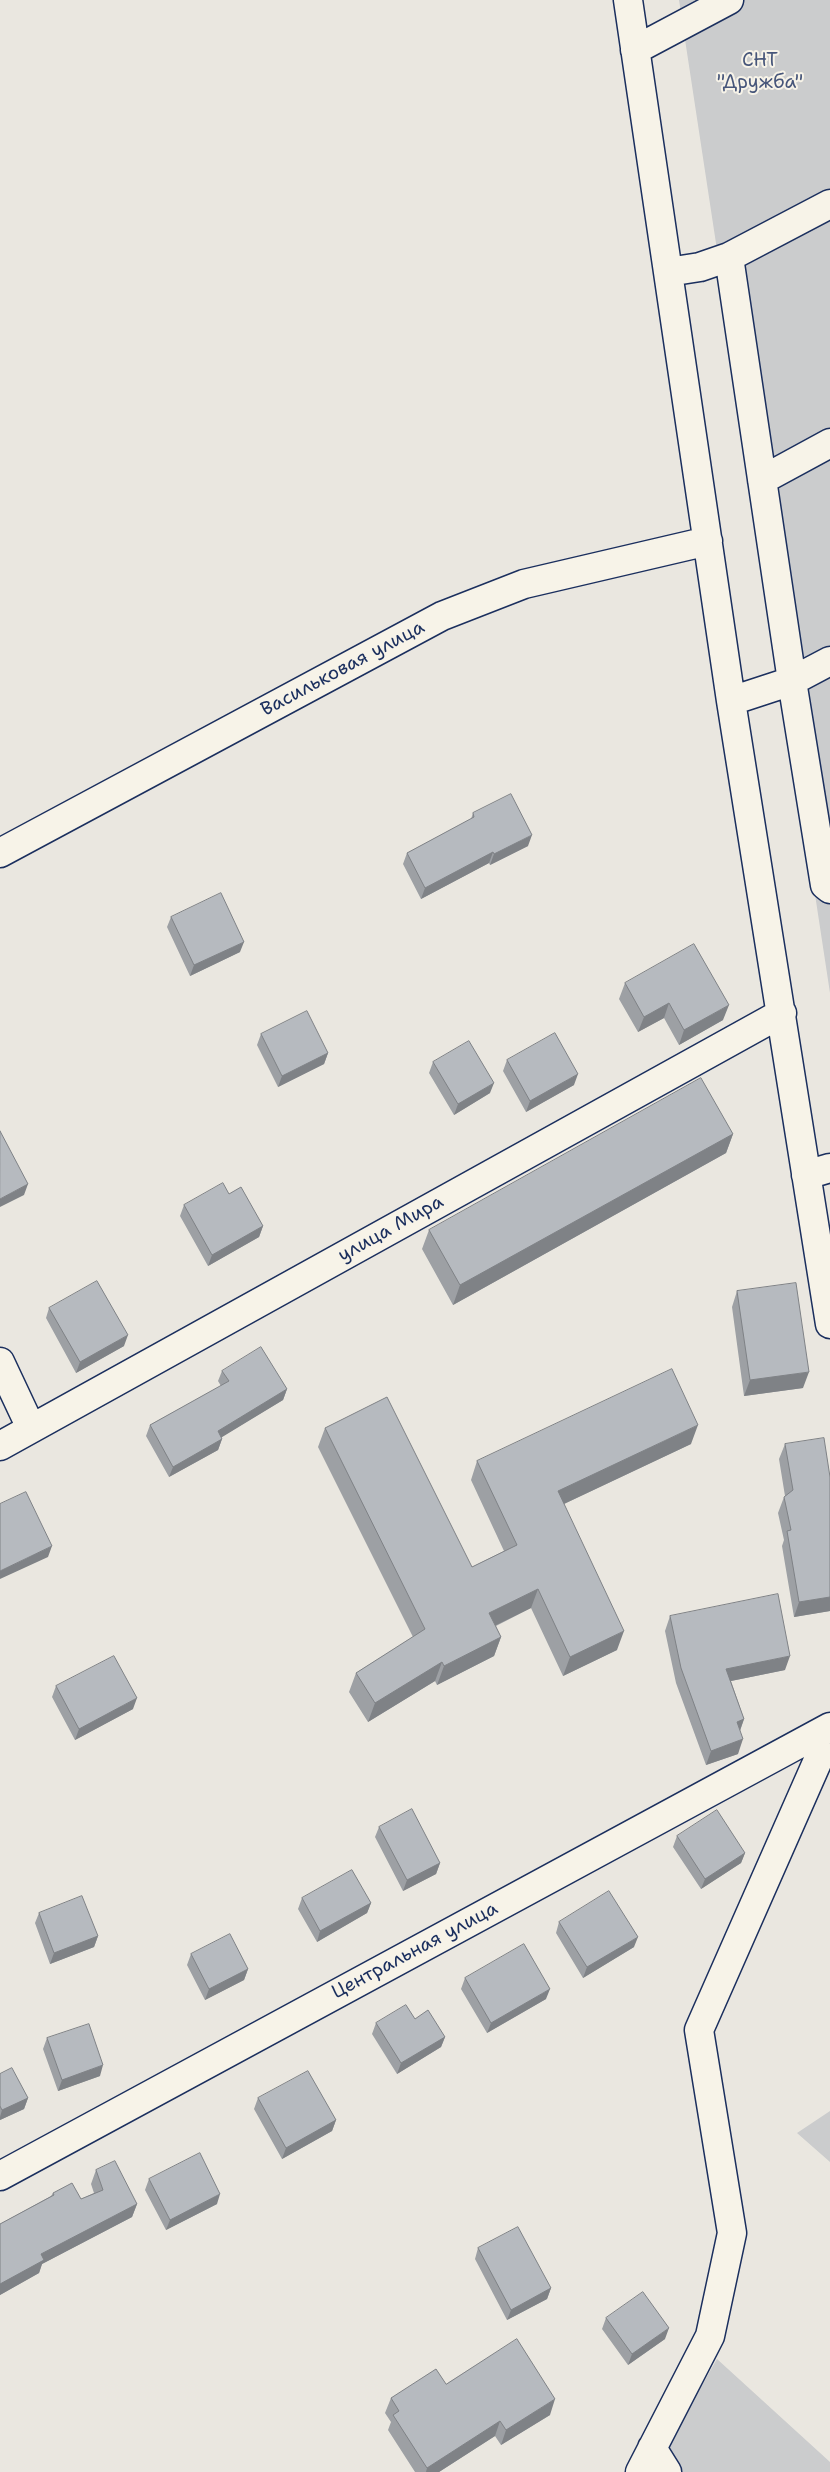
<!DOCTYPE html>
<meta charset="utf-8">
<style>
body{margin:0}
canvas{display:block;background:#eae7e0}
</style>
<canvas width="830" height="2472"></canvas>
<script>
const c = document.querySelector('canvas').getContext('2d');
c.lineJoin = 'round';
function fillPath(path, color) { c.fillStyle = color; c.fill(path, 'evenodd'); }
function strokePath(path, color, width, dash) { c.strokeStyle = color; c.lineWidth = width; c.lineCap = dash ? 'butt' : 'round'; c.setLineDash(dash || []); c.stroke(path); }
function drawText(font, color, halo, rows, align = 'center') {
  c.font = font + ' "Shantell Sans",sans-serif'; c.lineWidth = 4; c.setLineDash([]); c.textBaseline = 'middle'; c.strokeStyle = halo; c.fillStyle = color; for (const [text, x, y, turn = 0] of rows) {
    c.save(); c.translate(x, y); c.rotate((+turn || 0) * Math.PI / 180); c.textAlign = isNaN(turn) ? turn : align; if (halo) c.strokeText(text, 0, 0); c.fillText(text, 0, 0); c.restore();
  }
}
fillPath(new Path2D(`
 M 679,0 L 830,0 L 830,993 Z
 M 830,2111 L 830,2162 L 797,2133 Z
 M 717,2359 L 830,2462 L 830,2472 L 667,2472 L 659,2460 Z`), '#cbcccd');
const street = new Path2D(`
 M 628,0 L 731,701 L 830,1324
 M 635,50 L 729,0
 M 830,204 L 729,257 L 792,681 L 825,885 L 830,889
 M 668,272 L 700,267 L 729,257
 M 762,480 L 830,443
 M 731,701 L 792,681 L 830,661
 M 0,853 L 442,616 L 524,584 L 708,541
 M 806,1175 L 830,1168
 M 0,1362 L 31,1428
 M 0,1446 L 782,1013
 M 0,2176 L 830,1727
 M 652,2448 L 667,2472
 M 640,2472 L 710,2336 L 732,2233 L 699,2030 L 830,1733`);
strokePath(street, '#1b2f5e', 31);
strokePath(street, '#f7f3e8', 28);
fillPath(new Path2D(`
 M 473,813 L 528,846 L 490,865 L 489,863 L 421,899 L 403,864 L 407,853 L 471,819 Z
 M 171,917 L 240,952 L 190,976 L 167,927 Z
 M 625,983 L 723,1020 L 679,1045 L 664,1018 L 638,1032 L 619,999 Z
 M 261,1034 L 328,1053 L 324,1064 L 278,1087 L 257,1045 Z
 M 507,1060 L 574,1085 L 526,1112 L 503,1071 Z
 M 433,1062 L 490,1093 L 454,1115 L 429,1073 Z
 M 733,1134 L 726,1153 L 453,1305 L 422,1249 L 429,1230 Z
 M 229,1194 L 263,1226 L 259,1237 L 208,1266 L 180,1216 L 184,1205 Z
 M 737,1291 L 803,1388 L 744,1396 L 732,1307 Z
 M 49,1308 L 124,1346 L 76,1373 L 46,1318 Z
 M 222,1371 L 287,1389 L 283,1400 L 221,1437 L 222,1439 L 218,1450 L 169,1477 L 146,1436 L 150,1425 L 221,1386 L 218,1381 Z
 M 325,1428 L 472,1567 L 504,1551 L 471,1480 L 477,1461 L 691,1444 L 564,1504 L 617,1650 L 563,1676 L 531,1608 L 496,1626 L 501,1637 L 494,1656 L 437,1685 L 435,1681 L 368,1722 L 349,1692 L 356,1673 L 413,1637 L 318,1447 Z
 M 785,1444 L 830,1477 L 830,1611 L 794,1617 L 782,1546 L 784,1540 L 778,1513 L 784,1497 L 785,1496 L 779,1459 Z
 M 670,1616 L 785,1670 L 731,1681 L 744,1719 L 740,1731 L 738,1754 L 706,1765 L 676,1683 L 665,1631 Z
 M 56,1686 L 133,1709 L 75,1740 L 52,1697 Z
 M 379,1827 L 440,1863 L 436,1874 L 403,1891 L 375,1837 Z
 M 677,1836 L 745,1853 L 741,1863 L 701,1889 L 673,1847 Z
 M 302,1898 L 371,1903 L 367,1913 L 317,1942 L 298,1909 Z
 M 39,1913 L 98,1936 L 94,1947 L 50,1964 L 35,1923 Z
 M 559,1922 L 634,1947 L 583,1978 L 556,1933 Z
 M 191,1954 L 248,1969 L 244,1980 L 205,2000 L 187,1965 Z
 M 465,1978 L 546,1999 L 487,2033 L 461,1989 Z
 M 415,2019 L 445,2037 L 441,2047 L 397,2074 L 372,2034 L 376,2023 Z
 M 47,2038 L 100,2076 L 58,2091 L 43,2049 Z
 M 0,2074 L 28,2098 L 24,2109 L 0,2120 Z
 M 258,2098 L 336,2120 L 332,2131 L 282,2159 L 254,2109 Z
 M 96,2170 L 137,2204 L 132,2217 L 42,2264 L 39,2273 L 0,2295 L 0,2224 L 51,2196 L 53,2193 L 81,2199 L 94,2193 L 91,2184 Z
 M 149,2179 L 217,2204 L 166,2230 L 145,2190 Z
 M 478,2248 L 551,2288 L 547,2299 L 507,2320 L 475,2259 Z
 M 606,2318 L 665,2339 L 628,2365 L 602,2329 Z
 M 446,2384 L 550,2415 L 501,2445 L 495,2436 L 439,2472 L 415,2472 L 388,2430 L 391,2422 L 385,2413 L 391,2398 Z`), '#9da0a4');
fillPath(new Path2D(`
 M 532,835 L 528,846 L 490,865 L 494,854 Z
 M 493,852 L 489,863 L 421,899 L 425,888 Z
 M 244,942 L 240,952 L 190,976 L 194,965 Z
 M 669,1003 L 664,1018 L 638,1032 L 644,1017 Z
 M 729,1005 L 723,1020 L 679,1045 L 684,1030 Z
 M 328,1053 L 324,1064 L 278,1087 L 282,1076 Z
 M 578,1074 L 574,1085 L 526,1112 L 530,1101 Z
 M 494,1083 L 490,1093 L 454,1115 L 458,1104 Z
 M 733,1134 L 726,1153 L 453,1305 L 460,1285 Z
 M 28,1184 L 24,1195 L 0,1207 L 0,1199 Z
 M 263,1226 L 259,1237 L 208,1266 L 212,1255 Z
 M 128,1335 L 124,1346 L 76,1373 L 80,1362 Z
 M 809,1372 L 803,1388 L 744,1396 L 750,1380 Z
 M 287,1389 L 283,1400 L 214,1442 L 218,1431 Z
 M 698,1425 L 691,1444 L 551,1510 L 558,1491 Z
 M 222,1439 L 218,1450 L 169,1477 L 173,1467 Z
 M 52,1546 L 48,1557 L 0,1579 L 0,1571 Z
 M 538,1589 L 531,1608 L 482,1632 L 489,1613 Z
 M 830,1597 L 830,1611 L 794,1617 L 799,1602 Z
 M 624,1631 L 617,1650 L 563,1676 L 570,1657 Z
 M 501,1637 L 494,1656 L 437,1685 L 444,1666 Z
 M 790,1656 L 785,1670 L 721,1683 L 726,1669 Z
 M 442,1662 L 435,1681 L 368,1722 L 375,1703 Z
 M 137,1698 L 133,1709 L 75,1740 L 79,1729 Z
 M 744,1719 L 739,1733 L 737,1722 Z
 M 743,1739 L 738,1754 L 706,1765 L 711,1751 Z
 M 745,1853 L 741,1863 L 701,1889 L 705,1879 Z
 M 440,1863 L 436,1874 L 403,1891 L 407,1880 Z
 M 371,1903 L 367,1913 L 317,1942 L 320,1931 Z
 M 98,1936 L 94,1947 L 50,1964 L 54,1953 Z
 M 638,1937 L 634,1947 L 583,1978 L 587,1967 Z
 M 248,1969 L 244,1980 L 205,2000 L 209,1989 Z
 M 550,1989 L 546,1999 L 487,2033 L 491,2023 Z
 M 445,2037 L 441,2047 L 397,2074 L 401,2063 Z
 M 103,2065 L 100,2076 L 58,2091 L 62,2080 Z
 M 28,2098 L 24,2109 L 0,2120 L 0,2117 L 2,2110 Z
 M 336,2120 L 332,2131 L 282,2159 L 286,2148 Z
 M 220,2194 L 217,2204 L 166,2230 L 170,2220 Z
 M 137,2204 L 132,2217 L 42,2264 L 39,2273 L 0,2295 L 0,2284 L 41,2254 Z
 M 551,2288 L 547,2299 L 507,2320 L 511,2310 Z
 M 669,2328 L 665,2339 L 628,2365 L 632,2354 Z
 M 555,2399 L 550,2415 L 501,2445 L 506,2430 Z
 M 500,2421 L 495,2436 L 439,2472 L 426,2472 L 427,2468 Z`), '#7f8286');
const building = new Path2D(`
 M 511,794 L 532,835 L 494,854 L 493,852 L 425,888 L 407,853 L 474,817 L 473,813 Z
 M 221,893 L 244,942 L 194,965 L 171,917 Z
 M 694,944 L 729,1005 L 684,1030 L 669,1003 L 644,1017 L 625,983 Z
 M 307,1011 L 328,1053 L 282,1076 L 261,1034 Z
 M 555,1033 L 578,1074 L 530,1101 L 507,1060 Z
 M 469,1041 L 494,1083 L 458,1104 L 433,1062 Z
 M 701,1078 L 733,1134 L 460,1285 L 429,1230 Z
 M 0,1131 L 28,1184 L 0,1199 Z
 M 223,1183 L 229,1194 L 241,1187 L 263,1226 L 212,1255 L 184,1205 Z
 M 97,1281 L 128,1335 L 80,1362 L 49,1308 Z
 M 796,1283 L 809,1372 L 750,1380 L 737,1291 Z
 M 261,1347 L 287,1389 L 218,1431 L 222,1439 L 173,1467 L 150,1425 L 229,1381 L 222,1371 Z
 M 672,1369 L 698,1425 L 558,1491 L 624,1631 L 570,1657 L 538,1589 L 489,1613 L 501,1637 L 444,1666 L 442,1662 L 375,1703 L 356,1673 L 425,1629 L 325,1428 L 387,1397 L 472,1567 L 517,1545 L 477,1461 Z
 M 824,1438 L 830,1477 L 830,1597 L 799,1602 L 787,1531 L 791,1530 L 784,1497 L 793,1490 L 785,1444 Z
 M 26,1492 L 52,1546 L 0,1571 L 0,1504 Z
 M 778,1594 L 790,1656 L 726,1669 L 744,1719 L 737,1722 L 743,1739 L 711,1751 L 681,1668 L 670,1616 Z
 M 114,1656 L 137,1698 L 79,1729 L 56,1686 Z
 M 412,1809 L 440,1863 L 407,1880 L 379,1827 Z
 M 717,1810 L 745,1853 L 705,1879 L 677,1836 Z
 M 352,1870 L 371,1903 L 320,1931 L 302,1898 Z
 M 609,1891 L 638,1937 L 587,1967 L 559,1922 Z
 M 82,1896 L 98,1936 L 54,1953 L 39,1913 Z
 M 230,1934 L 248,1969 L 209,1989 L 191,1954 Z
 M 524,1944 L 550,1989 L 491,2023 L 465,1978 Z
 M 406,2005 L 415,2019 L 428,2010 L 445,2037 L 401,2063 L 376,2023 Z
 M 89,2024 L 103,2065 L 62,2080 L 47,2038 Z
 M 12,2068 L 28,2098 L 2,2110 L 0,2106 L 0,2074 Z
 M 308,2071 L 336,2120 L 286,2148 L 258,2098 Z
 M 200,2153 L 220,2194 L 170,2220 L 149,2179 Z
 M 115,2161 L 137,2204 L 41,2254 L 44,2260 L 0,2284 L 0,2224 L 54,2195 L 53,2193 L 72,2183 L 81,2199 L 103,2190 L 96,2170 Z
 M 518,2227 L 551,2288 L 511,2310 L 478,2248 Z
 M 643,2292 L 669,2328 L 632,2354 L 606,2318 Z
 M 517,2339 L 555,2399 L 506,2430 L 500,2421 L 427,2468 L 393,2415 L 399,2411 L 391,2398 L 436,2369 L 446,2384 Z`);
fillPath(building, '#b6babf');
strokePath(building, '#7f8286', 1);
drawText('19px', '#47567a', '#f7f3e8', [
 ["СНТ",760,61],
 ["\"Дружба\"",760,83]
]);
drawText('19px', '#1b2f5e', '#f7f3e8', [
 ["Васильковая улица",343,669,-28],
 ["улица Мира",391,1229,-29],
 ["Центральная улица",415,1951,-28]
]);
</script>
